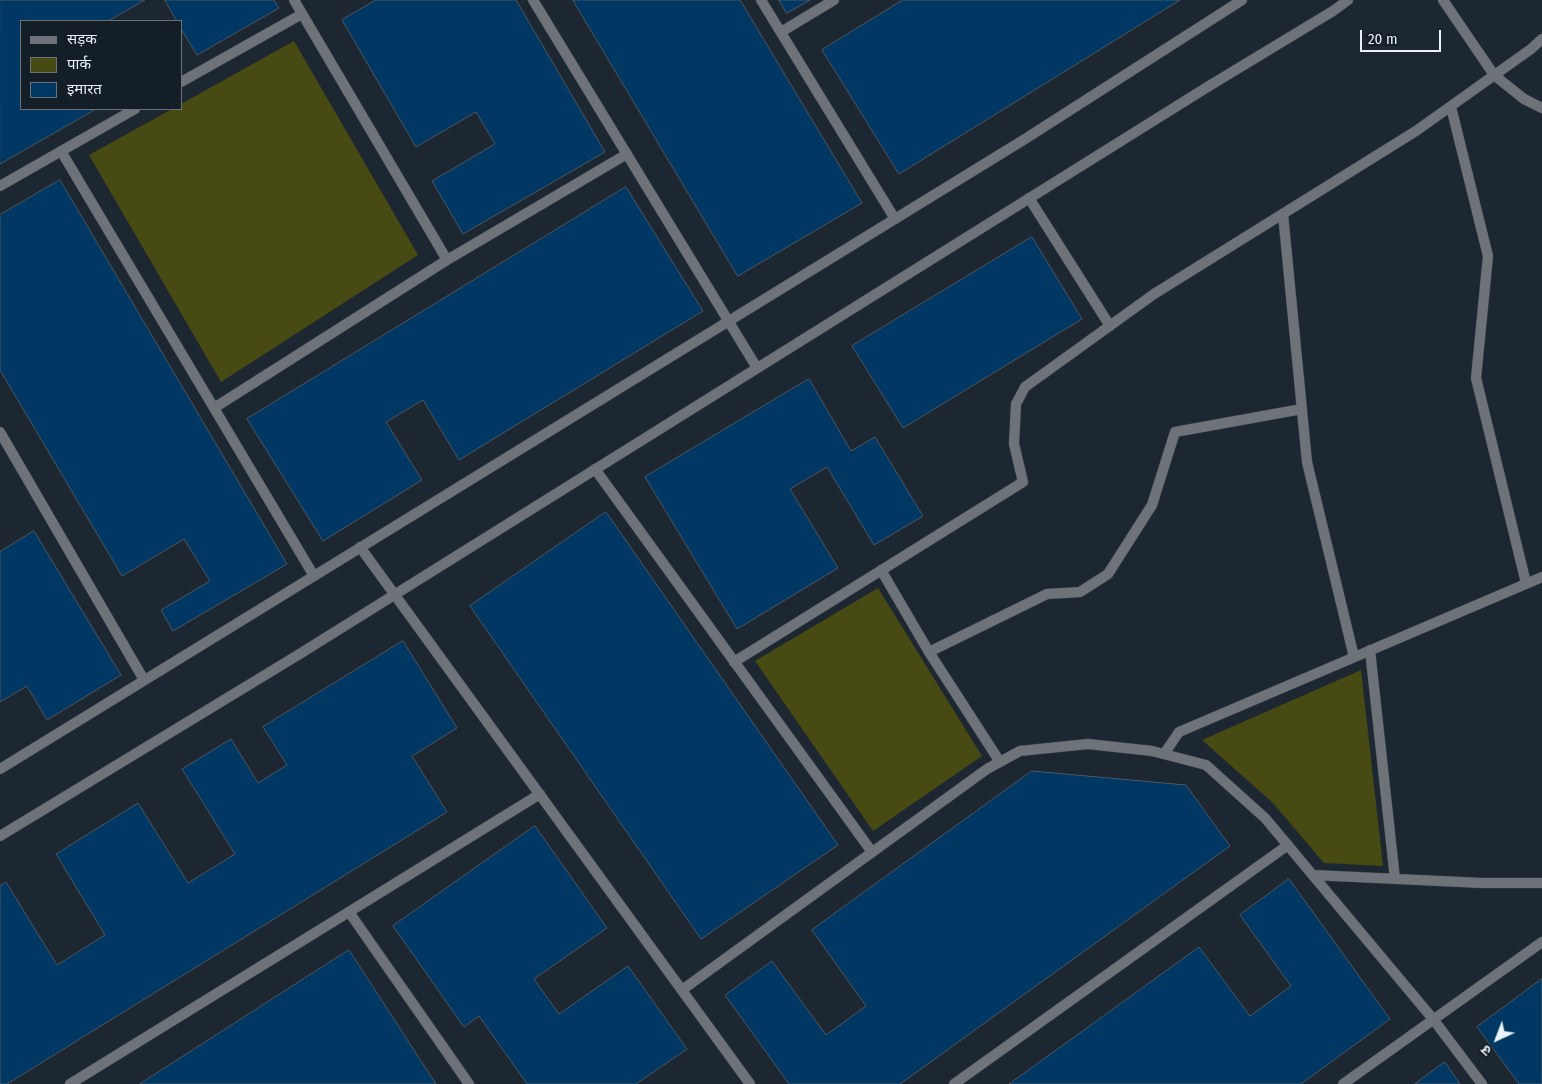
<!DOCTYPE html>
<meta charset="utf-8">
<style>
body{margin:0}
#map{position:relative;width:1542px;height:1084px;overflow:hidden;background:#1d2731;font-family:"Fira Sans Condensed","Noto Sans Devanagari",sans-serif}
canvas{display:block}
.legend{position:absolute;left:20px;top:20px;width:162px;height:90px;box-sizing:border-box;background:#141e27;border:1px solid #6a727b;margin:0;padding:6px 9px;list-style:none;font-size:15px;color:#eaf1f8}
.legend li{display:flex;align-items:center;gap:10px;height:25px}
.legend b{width:25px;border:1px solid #6a727b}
.north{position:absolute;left:1472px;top:1014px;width:50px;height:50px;-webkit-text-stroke:4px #141e27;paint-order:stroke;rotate:223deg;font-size:14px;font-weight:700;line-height:20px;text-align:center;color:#eaf1f8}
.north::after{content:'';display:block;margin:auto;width:18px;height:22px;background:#eaf1f8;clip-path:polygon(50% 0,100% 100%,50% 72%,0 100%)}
.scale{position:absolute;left:1360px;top:30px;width:81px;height:22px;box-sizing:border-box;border:2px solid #eaf1f8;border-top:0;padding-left:6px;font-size:15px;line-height:18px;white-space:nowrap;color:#eaf1f8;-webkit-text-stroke:4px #141e27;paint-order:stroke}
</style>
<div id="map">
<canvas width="1542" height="1084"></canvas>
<ul class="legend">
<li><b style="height:6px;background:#6e7379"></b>सड़क</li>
<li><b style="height:14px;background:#474a12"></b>पार्क</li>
<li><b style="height:14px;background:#003863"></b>इमारत</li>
</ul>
<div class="north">उ</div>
<div class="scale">20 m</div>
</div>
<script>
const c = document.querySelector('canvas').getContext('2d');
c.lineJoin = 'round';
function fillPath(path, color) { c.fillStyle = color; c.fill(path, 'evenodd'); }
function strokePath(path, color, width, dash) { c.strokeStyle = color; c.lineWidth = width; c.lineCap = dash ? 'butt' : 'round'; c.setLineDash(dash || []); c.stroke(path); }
fillPath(new Path2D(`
 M 294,41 L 418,255 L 221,382 L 89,155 L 172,109 L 181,109 L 181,104 Z
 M 878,588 L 982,756 L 873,831 L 755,661 Z
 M 1361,670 L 1383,866 L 1324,863 L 1272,802 L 1202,740 Z`), '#474a12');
const building = new Path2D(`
 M 0,0 L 145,0 L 108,21 L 21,21 L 21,109 L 96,109 L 0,164 Z
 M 165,0 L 274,0 L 279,8 L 197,55 L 181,29 L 181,21 L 177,21 Z
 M 376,0 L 516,0 L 605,152 L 463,234 L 432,181 L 495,144 L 476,112 L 416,147 L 342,20 Z
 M 573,0 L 740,0 L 862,203 L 738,276 Z
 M 779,0 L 810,0 L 787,13 Z
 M 903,0 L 1180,0 L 899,174 L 822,50 Z
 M 60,180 L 287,564 L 173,631 L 161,610 L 210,581 L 184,539 L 122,576 L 0,370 L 0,215 Z
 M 626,187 L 703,311 L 459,460 L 423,400 L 386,422 L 422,480 L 323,541 L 247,419 Z
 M 1032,237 L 1082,319 L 903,428 L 852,346 Z
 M 809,379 L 851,451 L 875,437 L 923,516 L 874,545 L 827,467 L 790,489 L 838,568 L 737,629 L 645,477 Z
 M 606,512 L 838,845 L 701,939 L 470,606 Z
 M 34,531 L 121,675 L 47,720 L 27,686 L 0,702 L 0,552 Z
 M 403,641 L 457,728 L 412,756 L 447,812 L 7,1084 L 0,1084 L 0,886 L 6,882 L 57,965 L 105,935 L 56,854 L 138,803 L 188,883 L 235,854 L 182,769 L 231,739 L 258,783 L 287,765 L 263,727 Z
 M 1032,771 L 1186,785 L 1230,846 L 900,1084 L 789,1084 L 725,995 L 772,961 L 826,1035 L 866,1006 L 812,930 Z
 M 535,826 L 607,928 L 534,979 L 559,1014 L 628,966 L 687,1049 L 636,1084 L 527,1084 L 479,1016 L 464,1027 L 393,926 Z
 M 1289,879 L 1390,1019 L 1301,1084 L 1009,1084 L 1199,947 L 1250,1016 L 1291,986 L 1240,915 Z
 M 349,950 L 436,1084 L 140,1084 Z
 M 1542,979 L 1542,1084 L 1519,1084 L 1477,1027 Z
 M 1445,1062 L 1460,1084 L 1415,1084 Z`);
fillPath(building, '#003863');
strokePath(building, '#4c5763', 1);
const service = new Path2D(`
 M 1451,107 L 1488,256 L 1476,378 L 1526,583
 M 1283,214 L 1307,462 L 1354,657
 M 929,652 L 1047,594 L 1080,592 L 1108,574 L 1152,505 L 1175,432 L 1302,409`);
const minor = new Path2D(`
 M 294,0 L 447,260
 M 533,0 L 757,368
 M 761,0 L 895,219
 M 1443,0 L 1494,75 L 1524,99 L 1542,108
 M 781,32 L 834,0
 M 181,82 L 302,14
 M 61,151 L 314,576
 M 0,186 L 135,109
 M 1029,198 L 1110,326
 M 214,408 L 447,260 L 627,154
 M 0,432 L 144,680
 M 595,469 L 872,852
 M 360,547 L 750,1084
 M 881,570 L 929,652 L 1000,762
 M 1370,650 L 1395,879
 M 734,662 L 1023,482 L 1014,444 L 1016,404 L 1025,387 L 1154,294 L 1416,131 L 1531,49 L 1542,39
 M 1164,754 L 1179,732 L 1542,577
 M 1313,875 L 1482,883 L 1542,883
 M 349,912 L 469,1084
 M 682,990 L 987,769 L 1020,751 L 1088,744 L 1152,751 L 1206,765 L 1265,818 L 1433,1019 L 1482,1084
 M 70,1084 L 540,794
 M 954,1084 L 1288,845
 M 1343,1084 L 1542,942`);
const tertiary = new Path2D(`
 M 0,769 L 1025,139 L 1242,0
 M 0,836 L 298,655 L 1209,86 L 1333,11 L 1348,0`);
strokePath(service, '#3a434d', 11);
strokePath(minor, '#3a434d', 11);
strokePath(tertiary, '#3a434d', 11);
strokePath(service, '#6e7379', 10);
strokePath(minor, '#6e7379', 10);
strokePath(tertiary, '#6e7379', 10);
</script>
